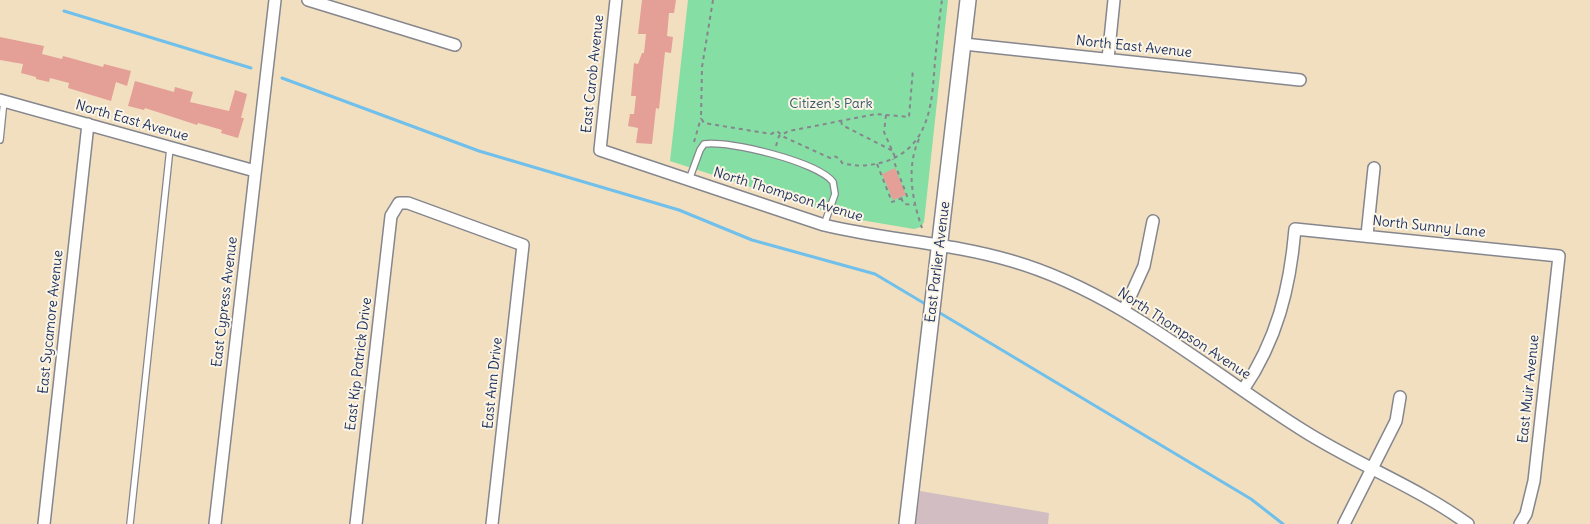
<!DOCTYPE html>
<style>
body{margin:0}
canvas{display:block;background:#f1dfbf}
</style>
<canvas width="1590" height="524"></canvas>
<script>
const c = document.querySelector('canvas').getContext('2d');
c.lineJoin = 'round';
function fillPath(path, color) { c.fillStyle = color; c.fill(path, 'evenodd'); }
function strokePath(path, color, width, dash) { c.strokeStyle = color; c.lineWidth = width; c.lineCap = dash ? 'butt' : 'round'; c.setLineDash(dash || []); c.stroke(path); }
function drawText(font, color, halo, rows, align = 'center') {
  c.font = font + ' Delius,sans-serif'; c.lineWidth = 4; c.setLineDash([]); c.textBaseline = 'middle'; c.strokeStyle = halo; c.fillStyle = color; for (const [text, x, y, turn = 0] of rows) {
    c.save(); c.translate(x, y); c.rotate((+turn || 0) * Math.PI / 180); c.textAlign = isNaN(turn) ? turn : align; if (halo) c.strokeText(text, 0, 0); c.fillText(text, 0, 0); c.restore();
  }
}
fillPath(new Path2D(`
 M 920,491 L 1049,513 L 1048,524 L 916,524 Z`), '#d2bec2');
fillPath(new Path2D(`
 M 688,0 L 948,0 L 924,222 L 921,227 L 914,229 L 843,217 L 670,161 Z`), '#85dea3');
strokePath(new Path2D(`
 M 64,11 L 251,68
 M 282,78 L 479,151 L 679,210 L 752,240 L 875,274 L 927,305
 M 940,313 L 1251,499 L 1283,524`), '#70c0eb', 3);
fillPath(new Path2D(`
 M 642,0 L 676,0 L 674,13 L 669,13 L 667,36 L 673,37 L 671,53 L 665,52 L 659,109 L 656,108 L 652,144 L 636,143 L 638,128 L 628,126 L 630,114 L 634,114 L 636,96 L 631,96 L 634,63 L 638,64 L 642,53 L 644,53 L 646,34 L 638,34 Z
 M 0,37 L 44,46 L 42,54 L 62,59 L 63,56 L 103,67 L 104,64 L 131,71 L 127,86 L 116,82 L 111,101 L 68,88 L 69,83 L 50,78 L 49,82 L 36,79 L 36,77 L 21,73 L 23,64 L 0,60 Z
 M 135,81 L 174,92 L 175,87 L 193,92 L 190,102 L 229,111 L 235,90 L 247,94 L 241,118 L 244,118 L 238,138 L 221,133 L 222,130 L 198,123 L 197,125 L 145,108 L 144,110 L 128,106 Z
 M 895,168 L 906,195 L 893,200 L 882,174 Z`), '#e4a097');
const lane = new Path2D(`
 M 0,140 L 4,100
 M 689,180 L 700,150 L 704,144 C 729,140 818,162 833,182 L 835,194 L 824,225
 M 130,524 L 170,148`);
const street = new Path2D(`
 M 308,0 L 455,45
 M 616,0 L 600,150 L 824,225 C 886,240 951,243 1012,261 C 1122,293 1209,372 1304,431 C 1358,465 1417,487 1468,524
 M 964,44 L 1300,80
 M 1108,59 L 1114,0
 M 0,100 L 255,171
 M 1367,235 L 1374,168
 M 1124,310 L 1144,266 L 1153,221
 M 1243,390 C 1277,340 1290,288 1295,229 L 1559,256 L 1534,481 L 1526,514 L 1520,524
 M 44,524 L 88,124
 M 215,524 L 275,0
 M 356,524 L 391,216 L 399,203 L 408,203 L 523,245 L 492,524
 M 1344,524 L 1396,421 L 1400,397`);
const secondary = new Path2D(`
 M 907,524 L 968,0`);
strokePath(lane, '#86878e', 8);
strokePath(street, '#86878e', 14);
strokePath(secondary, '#86878e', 18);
strokePath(new Path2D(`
 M 713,0 L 702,67 L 701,118 L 704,123 L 771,134 L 777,131 L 784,137 L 830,158 L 834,156 L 840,159 L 842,163 C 857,167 872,166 887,161 C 931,145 932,101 935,61 C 937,41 939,20 942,0
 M 886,115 L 884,132 L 895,157
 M 841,121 L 842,125 L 893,151
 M 919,139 C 906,168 912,199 922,228
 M 694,142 L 701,118
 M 776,146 L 779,136 L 789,131 L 876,114 L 909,117 L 913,69
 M 877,164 L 892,202 L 907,196 L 893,159
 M 901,198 L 904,204 L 914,205`), '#86878e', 2, [4, 4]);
strokePath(lane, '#fff', 5.5);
strokePath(street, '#fff', 11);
strokePath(secondary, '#fff', 15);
drawText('14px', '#1b2f5e', '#fcf5e5', [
 ["North East Avenue",1134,47,6],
 ["East Carob Avenue",593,74,-84],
 ["North East Avenue",132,121,16],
 ["North Thompson Avenue",788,195,17],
 ["North Sunny Lane",1429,227,6],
 ["East Parlier Avenue",938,262,-83],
 ["East Cypress Avenue",225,302,-83],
 ["East Sycamore Avenue",51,322,-84],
 ["North Thompson Avenue",1184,334,33],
 ["East Kip Patrick Drive",359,364,-83],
 ["East Ann Drive",493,383,-84],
 ["East Muir Avenue",1529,389,-84]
]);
drawText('14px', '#365b6f', '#fcf5e5', [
 ["Citizen's Park",831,104]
]);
</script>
